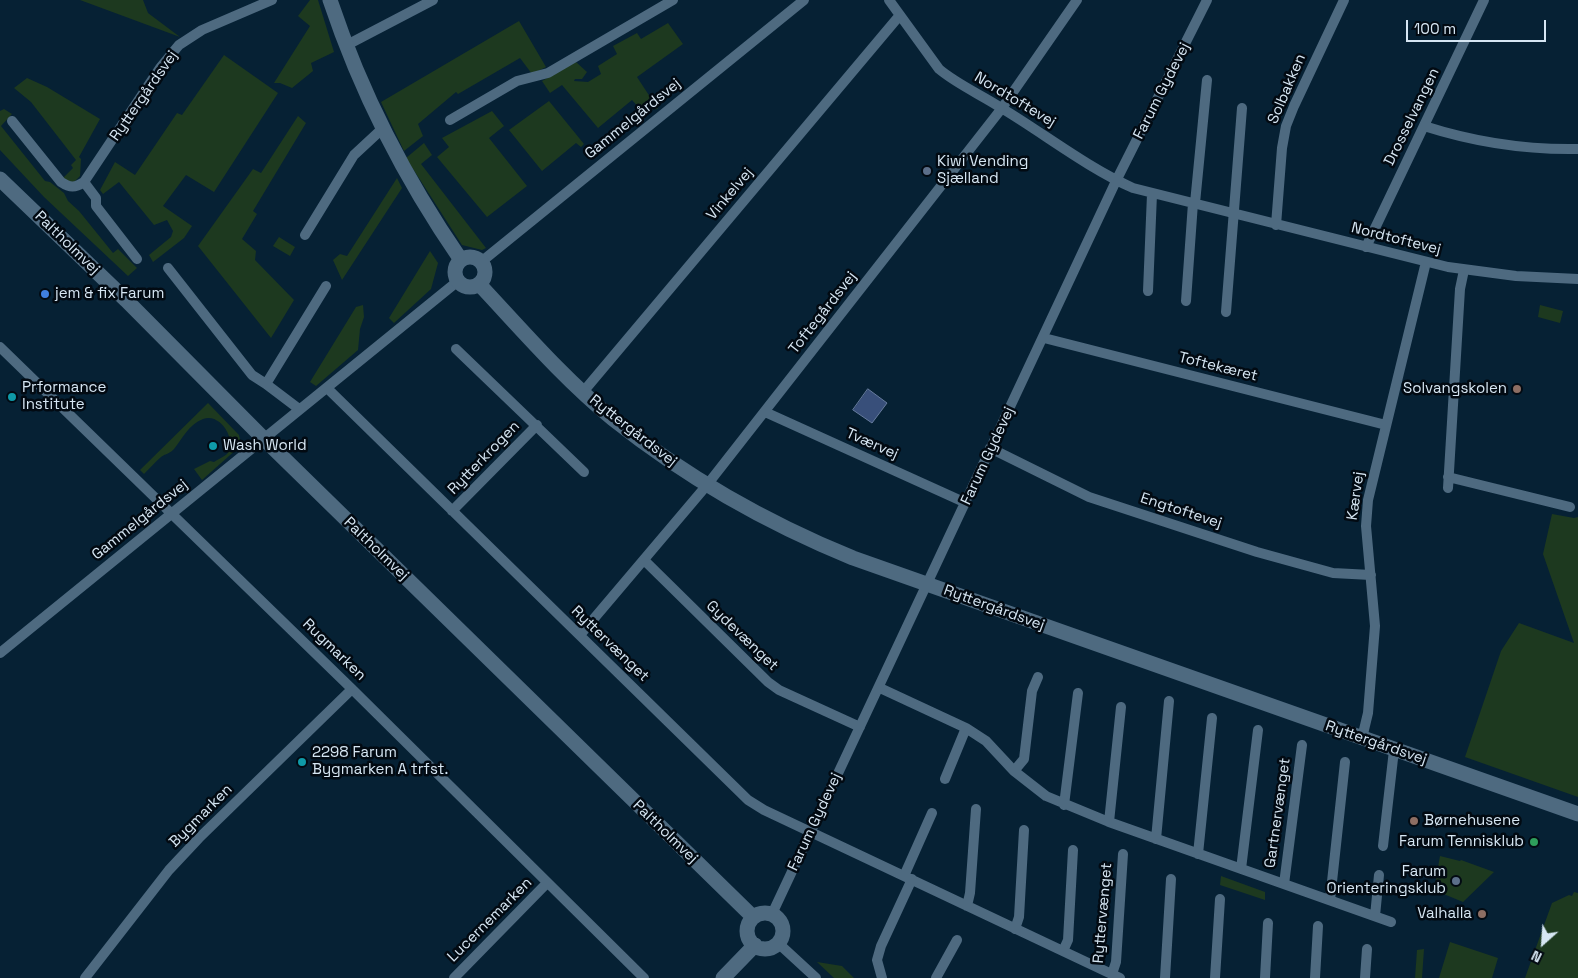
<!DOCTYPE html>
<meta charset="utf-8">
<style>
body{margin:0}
#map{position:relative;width:1578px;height:978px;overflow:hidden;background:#062134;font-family:"Space Grotesk",sans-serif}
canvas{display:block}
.north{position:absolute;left:1518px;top:918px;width:50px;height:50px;-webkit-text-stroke:4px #020a12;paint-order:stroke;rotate:206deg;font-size:14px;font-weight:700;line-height:20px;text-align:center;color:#d6e6f3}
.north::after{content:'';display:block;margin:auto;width:18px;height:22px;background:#d6e6f3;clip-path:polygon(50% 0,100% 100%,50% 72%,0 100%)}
.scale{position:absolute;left:1406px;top:20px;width:140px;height:22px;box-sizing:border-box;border:2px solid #d6e6f3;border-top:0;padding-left:6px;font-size:15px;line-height:18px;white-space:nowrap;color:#d6e6f3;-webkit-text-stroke:4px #020a12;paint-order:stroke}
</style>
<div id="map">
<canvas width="1578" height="978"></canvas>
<div class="north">N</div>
<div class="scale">100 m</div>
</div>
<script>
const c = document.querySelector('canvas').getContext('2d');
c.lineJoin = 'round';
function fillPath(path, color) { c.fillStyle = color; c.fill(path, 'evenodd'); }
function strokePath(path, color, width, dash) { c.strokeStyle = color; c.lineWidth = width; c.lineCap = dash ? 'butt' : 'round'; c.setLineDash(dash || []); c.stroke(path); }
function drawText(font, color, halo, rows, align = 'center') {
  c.font = font + ' "Space Grotesk",sans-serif'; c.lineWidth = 5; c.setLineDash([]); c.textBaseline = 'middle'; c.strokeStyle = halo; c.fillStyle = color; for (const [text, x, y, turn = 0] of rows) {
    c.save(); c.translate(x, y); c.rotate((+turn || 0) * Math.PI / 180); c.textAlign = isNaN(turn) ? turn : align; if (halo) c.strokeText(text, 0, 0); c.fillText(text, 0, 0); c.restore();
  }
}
fillPath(new Path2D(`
 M 80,0 L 143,0 L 148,13 L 180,37 Z
 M 310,0 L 318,0 L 334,52 L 311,63 L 313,71 L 292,88 L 280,83 L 274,83 L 310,26 L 298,16 Z
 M 519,21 L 546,67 L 532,74 L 520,58 L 458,94 L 456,92 L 418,124 L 423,136 L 404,151 L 381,102 Z
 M 668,23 L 683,44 L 637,77 L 658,109 L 641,110 L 632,100 L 598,128 L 562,85 L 550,93 L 542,81 L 576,62 L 587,72 L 582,79 L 575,79 L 574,81 L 588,82 L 601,74 L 598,66 L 617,54 L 613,46 L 637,33 L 641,39 Z
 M 224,55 L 278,93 L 214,192 L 186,175 L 163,206 L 192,226 L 184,238 L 153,262 L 149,255 L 171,237 L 173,231 L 167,220 L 154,225 L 119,182 L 103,194 L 100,190 L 115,162 L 135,175 L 177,113 L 182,115 Z
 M 27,78 L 47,87 L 100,119 L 79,157 L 81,159 L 80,176 L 73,183 L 62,179 L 73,168 L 71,165 L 76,160 L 31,102 L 14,88 Z
 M 549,101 L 584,144 L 581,147 L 576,143 L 542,171 L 509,130 Z
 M 4,109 L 12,114 L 1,126 L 45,181 L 50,182 L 64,193 L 68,201 L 79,211 L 113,253 L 118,249 L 137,268 L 128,276 L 44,197 L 0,150 L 0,111 Z
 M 492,111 L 504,126 L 489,138 L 527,186 L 487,217 L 437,157 L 449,147 L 442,138 Z
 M 298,116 L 306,123 L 253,211 L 257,214 L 242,239 L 256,251 L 255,260 L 294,300 L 271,338 L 198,246 L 253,169 L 261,173 Z
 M 424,143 L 432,155 L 421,164 L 486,248 L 482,250 L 462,245 L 406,158 Z
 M 397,178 L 402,188 L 342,280 L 333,260 L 340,254 L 347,256 Z
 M 279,237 L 295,247 L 290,256 L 273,246 Z
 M 430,251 L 438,263 L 431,289 L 394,323 L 389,318 Z
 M 363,305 L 364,317 L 360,329 L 358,350 L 316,386 L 310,382 L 356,307 Z
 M 1540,305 L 1563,311 L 1560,323 L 1538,317 Z
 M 208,403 L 239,435 L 241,443 L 238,448 L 202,480 L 194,469 L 210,461 L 214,462 C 218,459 224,457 227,454 C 238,442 221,412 203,419 C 188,425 183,438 174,449 C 171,453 165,454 161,457 C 155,462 150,468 144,474 L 140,470 Z
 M 1552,514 L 1574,518 L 1578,517 L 1578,797 L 1465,757 L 1501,651 L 1519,623 L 1574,643 L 1543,554 Z
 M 1440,856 L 1460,861 L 1461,860 L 1494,872 L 1463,902 L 1434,890 Z
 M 1221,876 L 1265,892 L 1265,900 L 1220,885 Z
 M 1574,892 L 1578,893 L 1578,978 L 1525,978 L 1552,903 L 1569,895 L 1572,896 Z
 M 1450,942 L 1498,958 L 1492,978 L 1439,978 Z
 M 1424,949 L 1422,978 L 1415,978 L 1417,950 Z
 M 817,962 L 842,966 L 854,978 L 834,978 Z`), '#1d391f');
const water = new Path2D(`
 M 868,389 L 887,403 L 872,423 L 853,410 Z`);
fillPath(water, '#384f7a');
strokePath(water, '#677c9e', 1);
strokePath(new Path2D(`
 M 889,0 L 939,69 C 958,85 982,95 1003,109 C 1046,135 1088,168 1133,188 L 1448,267 L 1516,276 L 1578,279
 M 345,46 L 433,0
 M 450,120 L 517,81 L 548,73 L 673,0
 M 12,121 L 61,182 C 70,188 75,188 84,182 L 160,68 L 179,45 L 202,30 L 272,0
 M 1424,126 C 1474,142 1525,150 1578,149
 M 84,182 L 96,198 L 96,206 L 137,259
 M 1195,203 L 1207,80
 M 1276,225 L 1282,148 L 1286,126 L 1294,106 L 1344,0
 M 305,235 L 354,155 L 382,129
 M 1366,247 L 1484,0
 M 481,262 L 804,0
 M 168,268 L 252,375 L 266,384 L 299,409
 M 1148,291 L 1152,194
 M 1186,301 L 1193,203
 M 1226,312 L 1242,108
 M 1044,338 L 1386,425
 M 0,347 L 352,689 L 644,978
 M 456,349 L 584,472
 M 266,384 L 326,286
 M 327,388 L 748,800 L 764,810 L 1120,978
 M 583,392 L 900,15
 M 765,412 L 966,503
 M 990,448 L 1089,497 L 1257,552 L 1333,573 L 1371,575
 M 1448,477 L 1570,507
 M 1448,488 L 1460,289 L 1464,270
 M 452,511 L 537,425
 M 644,560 L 768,682 L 779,690 L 860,727
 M 580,635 L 707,485 L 1002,108 L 1077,0
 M 0,653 L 458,281
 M 880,688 L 966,728 L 986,741 L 1014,771 L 1046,796 L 1109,822 L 1391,922
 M 1362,738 L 1368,713 L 1375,626 L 1366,526 L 1368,500 L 1426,262
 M 1014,771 L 1024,759 L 1032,691 L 1038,677
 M 945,779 L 966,728
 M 1064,805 L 1078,693
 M 1109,822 L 1121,707
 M 1156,839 L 1169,701
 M 1383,846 L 1394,750
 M 1198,854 L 1212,718
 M 1241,869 L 1258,730
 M 904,876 L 932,813
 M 1284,884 L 1302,745
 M 1330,900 L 1345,762
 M 967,906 L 970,893 L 976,809
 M 772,914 L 1116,181 L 1207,0
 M 1375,916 L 1379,875
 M 1015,929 L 1019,917 L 1024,830
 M 778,943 L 816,978
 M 1063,951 L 1068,940 L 1073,850
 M 1112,974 L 1116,962 L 1123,854
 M 85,978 L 169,870 L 199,838 L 352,689
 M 454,978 L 547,883
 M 882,978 L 877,960 L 881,946 L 912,879
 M 936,978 L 957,940
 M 1165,978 L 1171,879
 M 1215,978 L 1220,899
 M 1265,978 L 1268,923
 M 1315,978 L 1318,926
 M 1365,978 L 1367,949`), '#4e6a80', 10);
strokePath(new Path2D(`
 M 330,0 C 361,93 405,179 461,260
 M 0,179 L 126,300 L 264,439 L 753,917
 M455 272a15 15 0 1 1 30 0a15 15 0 1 1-30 0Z
 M 479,284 C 522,330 564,379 613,419 C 686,477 767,523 853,558 L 1578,814
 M747 931a18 18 0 1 1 36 0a18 18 0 1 1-36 0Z
 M 723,978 L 755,945`), '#4e6a80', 15);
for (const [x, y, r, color] of [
 [927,171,5,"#5c6f8a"],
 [45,294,5,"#3f7fe0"],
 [1517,389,5,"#8d6e63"],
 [12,397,5,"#0f9aa8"],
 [213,446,5,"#0f9aa8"],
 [302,762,5,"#0f9aa8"],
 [1414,821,5,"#8d6e63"],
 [1534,842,5,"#2e9e5b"],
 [1456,881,5,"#5c6f8a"],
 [1482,914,5,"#8d6e63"]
]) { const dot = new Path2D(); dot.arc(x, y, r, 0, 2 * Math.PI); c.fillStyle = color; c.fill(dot); strokePath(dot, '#020a12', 2); }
drawText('15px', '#d6e6f3', '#020a12', [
 ["Solbakken",1287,89,-67],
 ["Farum Gydevej",1162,91,-63],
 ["Ryttergårdsvej",144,96,-55],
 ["Nordtoftevej",1015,100,31],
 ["Drosselvangen",1412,117,-64],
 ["Gammelgårdsvej",633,119,-39],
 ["Vinkelvej",730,194,-50],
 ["Nordtoftevej",1396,239,14],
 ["Paltholmvej",67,243,44],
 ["Toftegårdsvej",823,313,-52],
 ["Toftekæret",1218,367,14],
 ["Ryttergårdsvej",633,431,38],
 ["Tværvej",872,444,24],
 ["Farum Gydevej",988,456,-65],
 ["Rytterkrogen",484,458,-46],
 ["Kærvej",1356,496,-82],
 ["Engtoftevej",1181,511,18],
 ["Gammelgårdsvej",140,520,-39],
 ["Paltholmvej",376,549,44],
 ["Ryttergårdsvej",994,608,20],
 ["Gydevænget",742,636,44],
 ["Ryttervænget",610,644,44],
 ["Rugmarken",334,650,44],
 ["Ryttergårdsvej",1376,743,19],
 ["Gartnervænget",1278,813,-82],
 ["Bygmarken",201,816,-45],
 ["Farum Gydevej",815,822,-65],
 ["Paltholmvej",665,832,44],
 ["Ryttervænget",1103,913,-85],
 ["Lucernemarken",490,920,-45]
]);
drawText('15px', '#d6e6f3', '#020a12', [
 ["Kiwi Vending",937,162],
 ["Sjælland",937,179],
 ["jem & fix Farum",55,294],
 ["Prformance",22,388],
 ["Institute",22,405],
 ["Solvangskolen",1507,389,"right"],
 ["Wash World",223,446],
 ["2298 Farum",312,753],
 ["Bygmarken A trfst.",312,770],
 ["Børnehusene",1424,821],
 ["Farum Tennisklub",1524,842,"right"],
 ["Farum",1446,872,"right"],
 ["Orienteringsklub",1446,889,"right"],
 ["Valhalla",1472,914,"right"]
], 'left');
</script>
